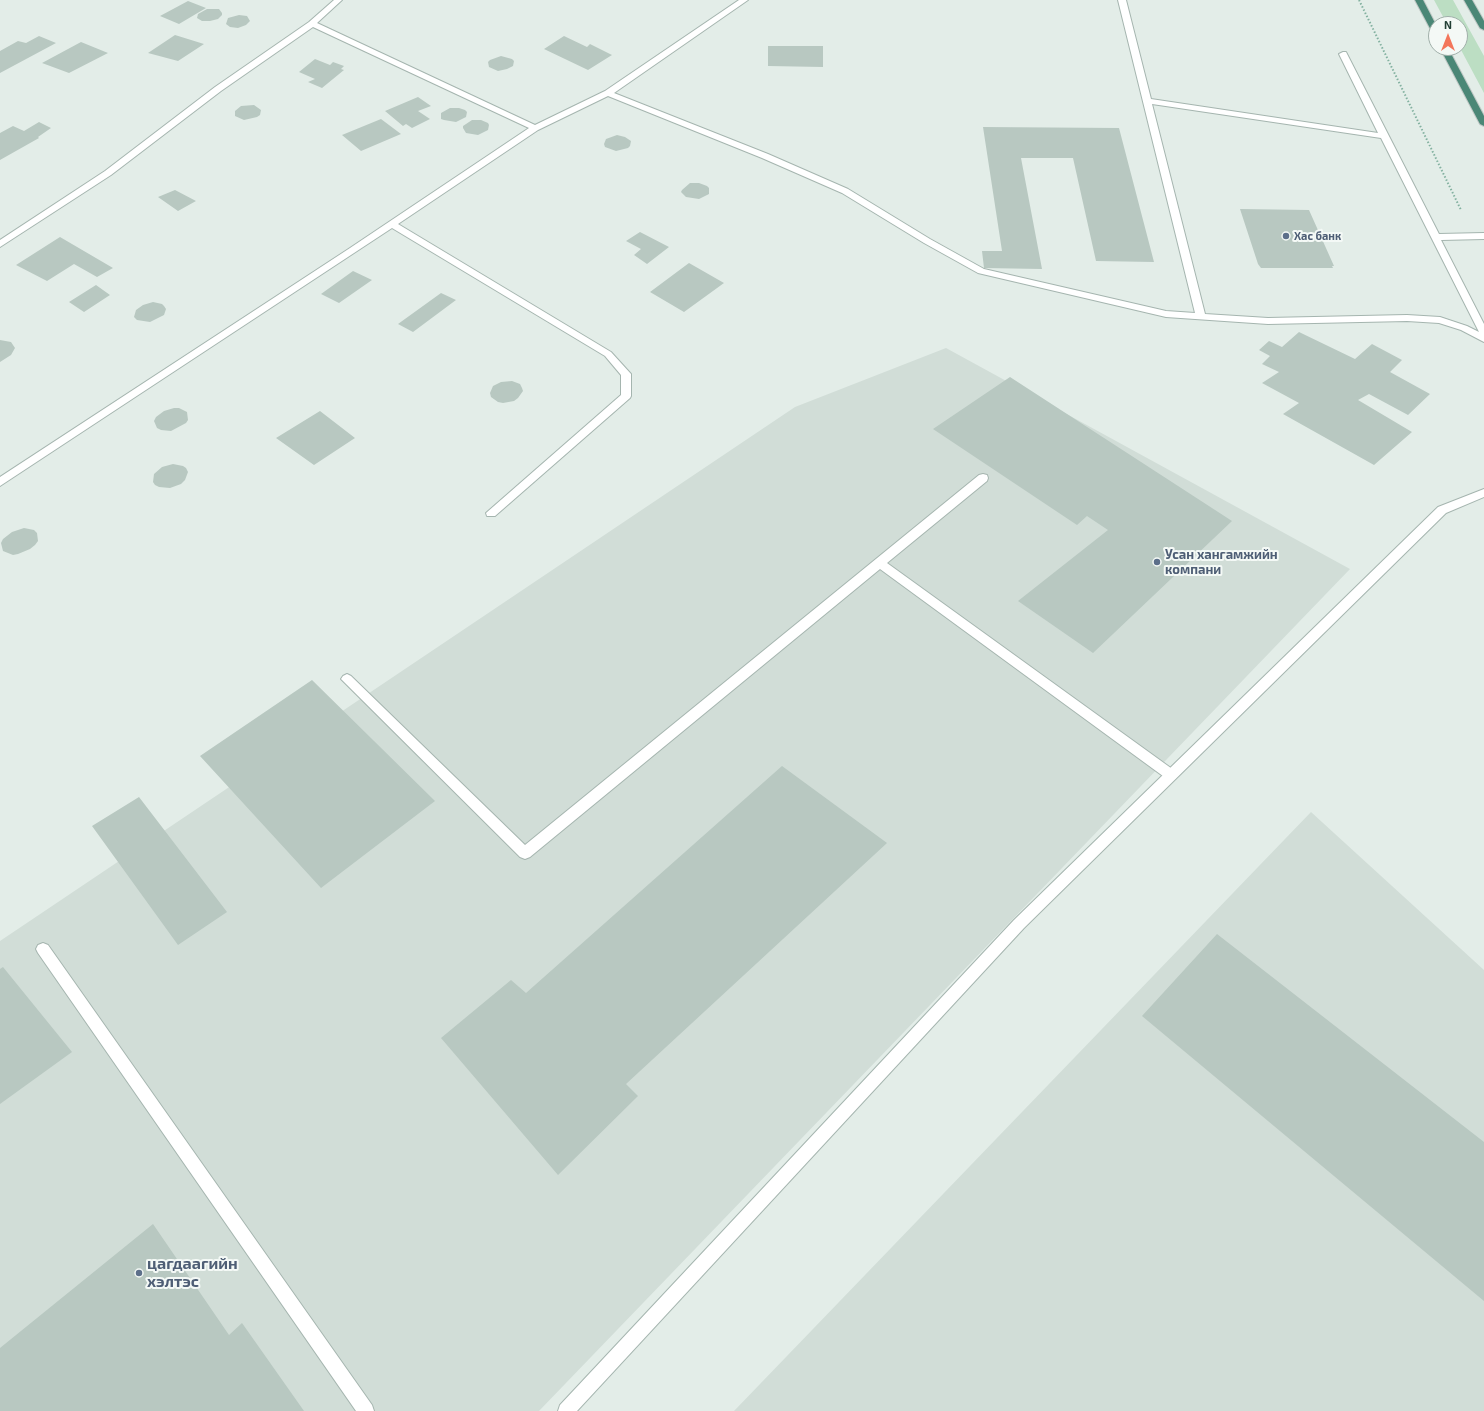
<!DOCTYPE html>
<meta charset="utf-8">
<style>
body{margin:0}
#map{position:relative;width:1484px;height:1411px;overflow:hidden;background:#e3ede8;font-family:"Exo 2",sans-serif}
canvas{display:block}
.north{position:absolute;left:1428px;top:16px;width:40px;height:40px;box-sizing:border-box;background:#f4f9f6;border:1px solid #a0afa9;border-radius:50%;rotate:0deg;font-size:11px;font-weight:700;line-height:16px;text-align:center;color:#223f35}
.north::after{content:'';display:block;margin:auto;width:14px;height:18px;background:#f3765b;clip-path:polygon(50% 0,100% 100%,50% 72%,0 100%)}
</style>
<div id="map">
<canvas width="1484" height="1411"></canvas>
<div class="north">N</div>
</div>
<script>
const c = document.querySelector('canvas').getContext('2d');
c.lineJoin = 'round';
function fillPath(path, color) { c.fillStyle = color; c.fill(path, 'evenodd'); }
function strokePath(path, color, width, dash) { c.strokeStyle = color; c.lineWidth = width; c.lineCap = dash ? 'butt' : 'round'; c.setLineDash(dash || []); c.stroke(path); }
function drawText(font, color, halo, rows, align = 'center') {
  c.font = font + ' "Exo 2",sans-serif'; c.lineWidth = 4; c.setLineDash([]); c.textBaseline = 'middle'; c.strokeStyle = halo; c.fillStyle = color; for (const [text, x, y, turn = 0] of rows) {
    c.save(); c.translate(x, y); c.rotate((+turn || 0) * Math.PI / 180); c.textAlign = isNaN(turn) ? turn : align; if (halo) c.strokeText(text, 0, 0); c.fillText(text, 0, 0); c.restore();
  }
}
fillPath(new Path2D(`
 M 946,348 L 1350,569 L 539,1411 L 0,1411 L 0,941 L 795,407 Z
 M 1311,812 L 1484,970 L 1484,1411 L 734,1411 Z`), '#d1ddd7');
fillPath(new Path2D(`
 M 1434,0 L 1453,0 L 1484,56 L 1484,93 L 1460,48 L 1460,24 L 1447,24 Z`), '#bcdec3');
fillPath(new Path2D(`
 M 188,1 L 206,8 L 179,24 L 160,16 Z
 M 207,9 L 219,9 L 222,13 L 222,15 L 218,19 L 210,21 L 202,21 L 197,18 L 198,14 Z
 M 239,15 L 247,16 L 250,21 L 246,25 L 238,28 L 230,27 L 226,24 L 228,18 Z
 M 175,35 L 204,44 L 178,61 L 148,53 Z
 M 39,36 L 56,43 L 0,73 L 0,51 L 18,41 L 26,43 Z
 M 564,36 L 587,47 L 590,44 L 612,55 L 588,70 L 544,49 Z
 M 81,42 L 108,53 L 69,73 L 42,63 Z
 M 768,46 L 823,46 L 823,67 L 768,66 Z
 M 501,56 L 512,59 L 514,61 L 513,66 L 507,69 L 498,71 L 489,67 L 488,62 L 490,60 Z
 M 315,59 L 330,65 L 333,62 L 344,66 L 341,69 L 344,70 L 322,88 L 308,82 L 315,79 L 299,72 Z
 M 418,97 L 431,106 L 418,111 L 430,119 L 412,128 L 406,124 L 403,126 L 385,111 Z
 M 254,105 L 261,110 L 260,115 L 257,117 L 244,120 L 235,116 L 235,111 L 241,106 Z
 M 450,108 L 459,108 L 465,110 L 467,112 L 466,117 L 456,122 L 444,120 L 441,119 L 441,113 Z
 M 381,119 L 401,134 L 361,151 L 342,135 Z
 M 472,120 L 481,120 L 488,123 L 489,125 L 488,130 L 478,135 L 466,133 L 463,128 L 463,126 Z
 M 39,122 L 51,128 L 38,137 L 39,138 L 0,160 L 0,133 L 13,126 L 24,131 Z
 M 983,127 L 1119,128 L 1154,262 L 1096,261 L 1073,158 L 1021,158 L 1042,269 L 984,268 L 982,251 L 1002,251 Z
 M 617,135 L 625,137 L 631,141 L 630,146 L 628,148 L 616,151 L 605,147 L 604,144 L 606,139 Z
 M 690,183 L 699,183 L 707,186 L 709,188 L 709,194 L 699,199 L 686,197 L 681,192 L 682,190 Z
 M 175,190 L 196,201 L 178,211 L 158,197 Z
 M 1240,209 L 1309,210 L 1334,266 L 1332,266 L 1333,268 L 1261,268 L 1258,264 Z
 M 640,232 L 669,247 L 647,264 L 634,255 L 641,249 L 626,241 Z
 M 60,237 L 113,268 L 97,277 L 74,264 L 47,281 L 16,265 Z
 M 689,263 L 724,283 L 684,312 L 650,292 Z
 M 353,271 L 372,280 L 339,303 L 321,294 Z
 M 96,285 L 110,295 L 84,312 L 69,302 Z
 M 441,293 L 456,300 L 413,332 L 398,324 Z
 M 153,302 L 162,304 L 164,306 L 166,309 L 164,315 L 150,322 L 137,320 L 134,317 L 136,310 L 143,305 Z
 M 1299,332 L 1355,359 L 1372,344 L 1402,360 L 1390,372 L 1430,394 L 1408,415 L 1369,394 L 1358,400 L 1412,432 L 1374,465 L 1283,414 L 1299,403 L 1262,383 L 1279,372 L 1262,364 L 1270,356 L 1259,350 L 1269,341 L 1282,347 Z
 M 0,340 L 11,342 L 15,348 L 11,355 L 0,362 Z
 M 1010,377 L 1232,521 L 1093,653 L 1018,601 L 1108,530 L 1087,516 L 1077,525 L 933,429 Z
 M 512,381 L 520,384 L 522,388 L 523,391 L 518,398 L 514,401 L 503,403 L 498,402 L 491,397 L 490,393 L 493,386 L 501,382 Z
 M 174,408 L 179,408 L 187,412 L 188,420 L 186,423 L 171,431 L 161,430 L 157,428 L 154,421 L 156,417 L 164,411 Z
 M 320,411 L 355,438 L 314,465 L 276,438 Z
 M 173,464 L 183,466 L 186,468 L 188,472 L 185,480 L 181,484 L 170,488 L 159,487 L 155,485 L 153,482 L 154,474 L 162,467 Z
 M 24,528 L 34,530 L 37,533 L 38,541 L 35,545 L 30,549 L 18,554 L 13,555 L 3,551 L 1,543 L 3,539 L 12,532 Z
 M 312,680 L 435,801 L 321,888 L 200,756 Z
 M 782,766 L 887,843 L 626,1084 L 638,1096 L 558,1175 L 441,1038 L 511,980 L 526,993 Z
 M 139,797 L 227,912 L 178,945 L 92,826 Z
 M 1217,934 L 1484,1142 L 1484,1301 L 1142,1016 Z
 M 3,967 L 72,1052 L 0,1104 L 0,969 Z
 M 153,1224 L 229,1335 L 242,1323 L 304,1411 L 0,1411 L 0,1348 Z`), '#b8c8c1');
const service = new Path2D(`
 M 334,0 L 342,0 L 317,23 L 535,125 L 605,91 L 739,0 L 748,0 L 614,93 L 768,154 L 848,189 L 930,239 L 984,269 L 1166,311 L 1195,313 L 1118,0 L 1126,0 L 1151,99 L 1378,133 L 1339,54 L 1343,52 L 1346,52 L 1439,234 L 1484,233 L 1484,239 L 1441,240 L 1484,324 L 1484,342 L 1461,330 L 1439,323 L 1407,321 L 1268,324 L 1166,317 L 978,273 L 924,243 L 842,193 L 762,158 L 608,96 L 538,130 L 398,224 L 611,352 L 631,374 L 631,396 L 630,398 L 495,516 L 487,516 L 486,513 L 621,395 L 621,375 L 605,356 L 392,228 L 0,486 L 0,477 L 350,248 L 529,128 L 313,27 L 221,91 L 111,175 L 0,247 L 0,240 L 105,171 L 215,87 L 309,22 ZM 1152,104 L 1381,138 L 1479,332 L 1467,326 L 1440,317 L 1407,315 L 1268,318 L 1205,314 Z
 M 983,474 L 987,475 L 988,478 L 987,481 L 887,563 L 1175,771 L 1177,775 L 1175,779 L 1171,780 L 1167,779 L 880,569 L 530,857 L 525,859 L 520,857 L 341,679 L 343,676 L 347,674 L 351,676 L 525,845 L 979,475 Z
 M 43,943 L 48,945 L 372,1405 L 374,1411 L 356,1411 L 38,953 L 36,949 L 38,945 Z`);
const minor = new Path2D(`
 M 1484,489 L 1484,497 L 1446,513 L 1024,928 L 577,1411 L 558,1411 L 560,1405 L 1014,920 L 1438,507 Z`);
const trunk = new Path2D(`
 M 1415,0 L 1423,0 L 1436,25 L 1436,34 L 1432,32 Z
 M 1464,0 L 1472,0 L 1484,21 L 1484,30 L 1480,28 Z
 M 1440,48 L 1448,48 L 1484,116 L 1484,126 L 1480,124 Z`);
strokePath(service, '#a5b5af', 2);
strokePath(minor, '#a5b5af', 2);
strokePath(trunk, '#c1c9c6', 2);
strokePath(new Path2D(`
 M 1359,0 L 1461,210`), '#83b1a0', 2, [1.5, 2]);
fillPath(service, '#fff');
fillPath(minor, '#fff');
fillPath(trunk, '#4a8776');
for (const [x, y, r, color] of [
 [1286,236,4,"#5c6f8a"],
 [1157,562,4,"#5c6f8a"],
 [139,1273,4,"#5c6f8a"]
]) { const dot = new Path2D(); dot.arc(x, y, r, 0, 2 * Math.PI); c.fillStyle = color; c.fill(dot); strokePath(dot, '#f4f9f6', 1.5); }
drawText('bold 11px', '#4e5e75', '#f4f9f6', [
 ["Хас банк",1294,236]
], 'left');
drawText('bold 13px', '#4e5e75', '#f4f9f6', [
 ["Усан хангамжийн",1165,555],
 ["компани",1165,570]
], 'left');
drawText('bold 16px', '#4e5e75', '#f4f9f6', [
 ["цагдаагийн",147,1264],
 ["хэлтэс",147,1282]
], 'left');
</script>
